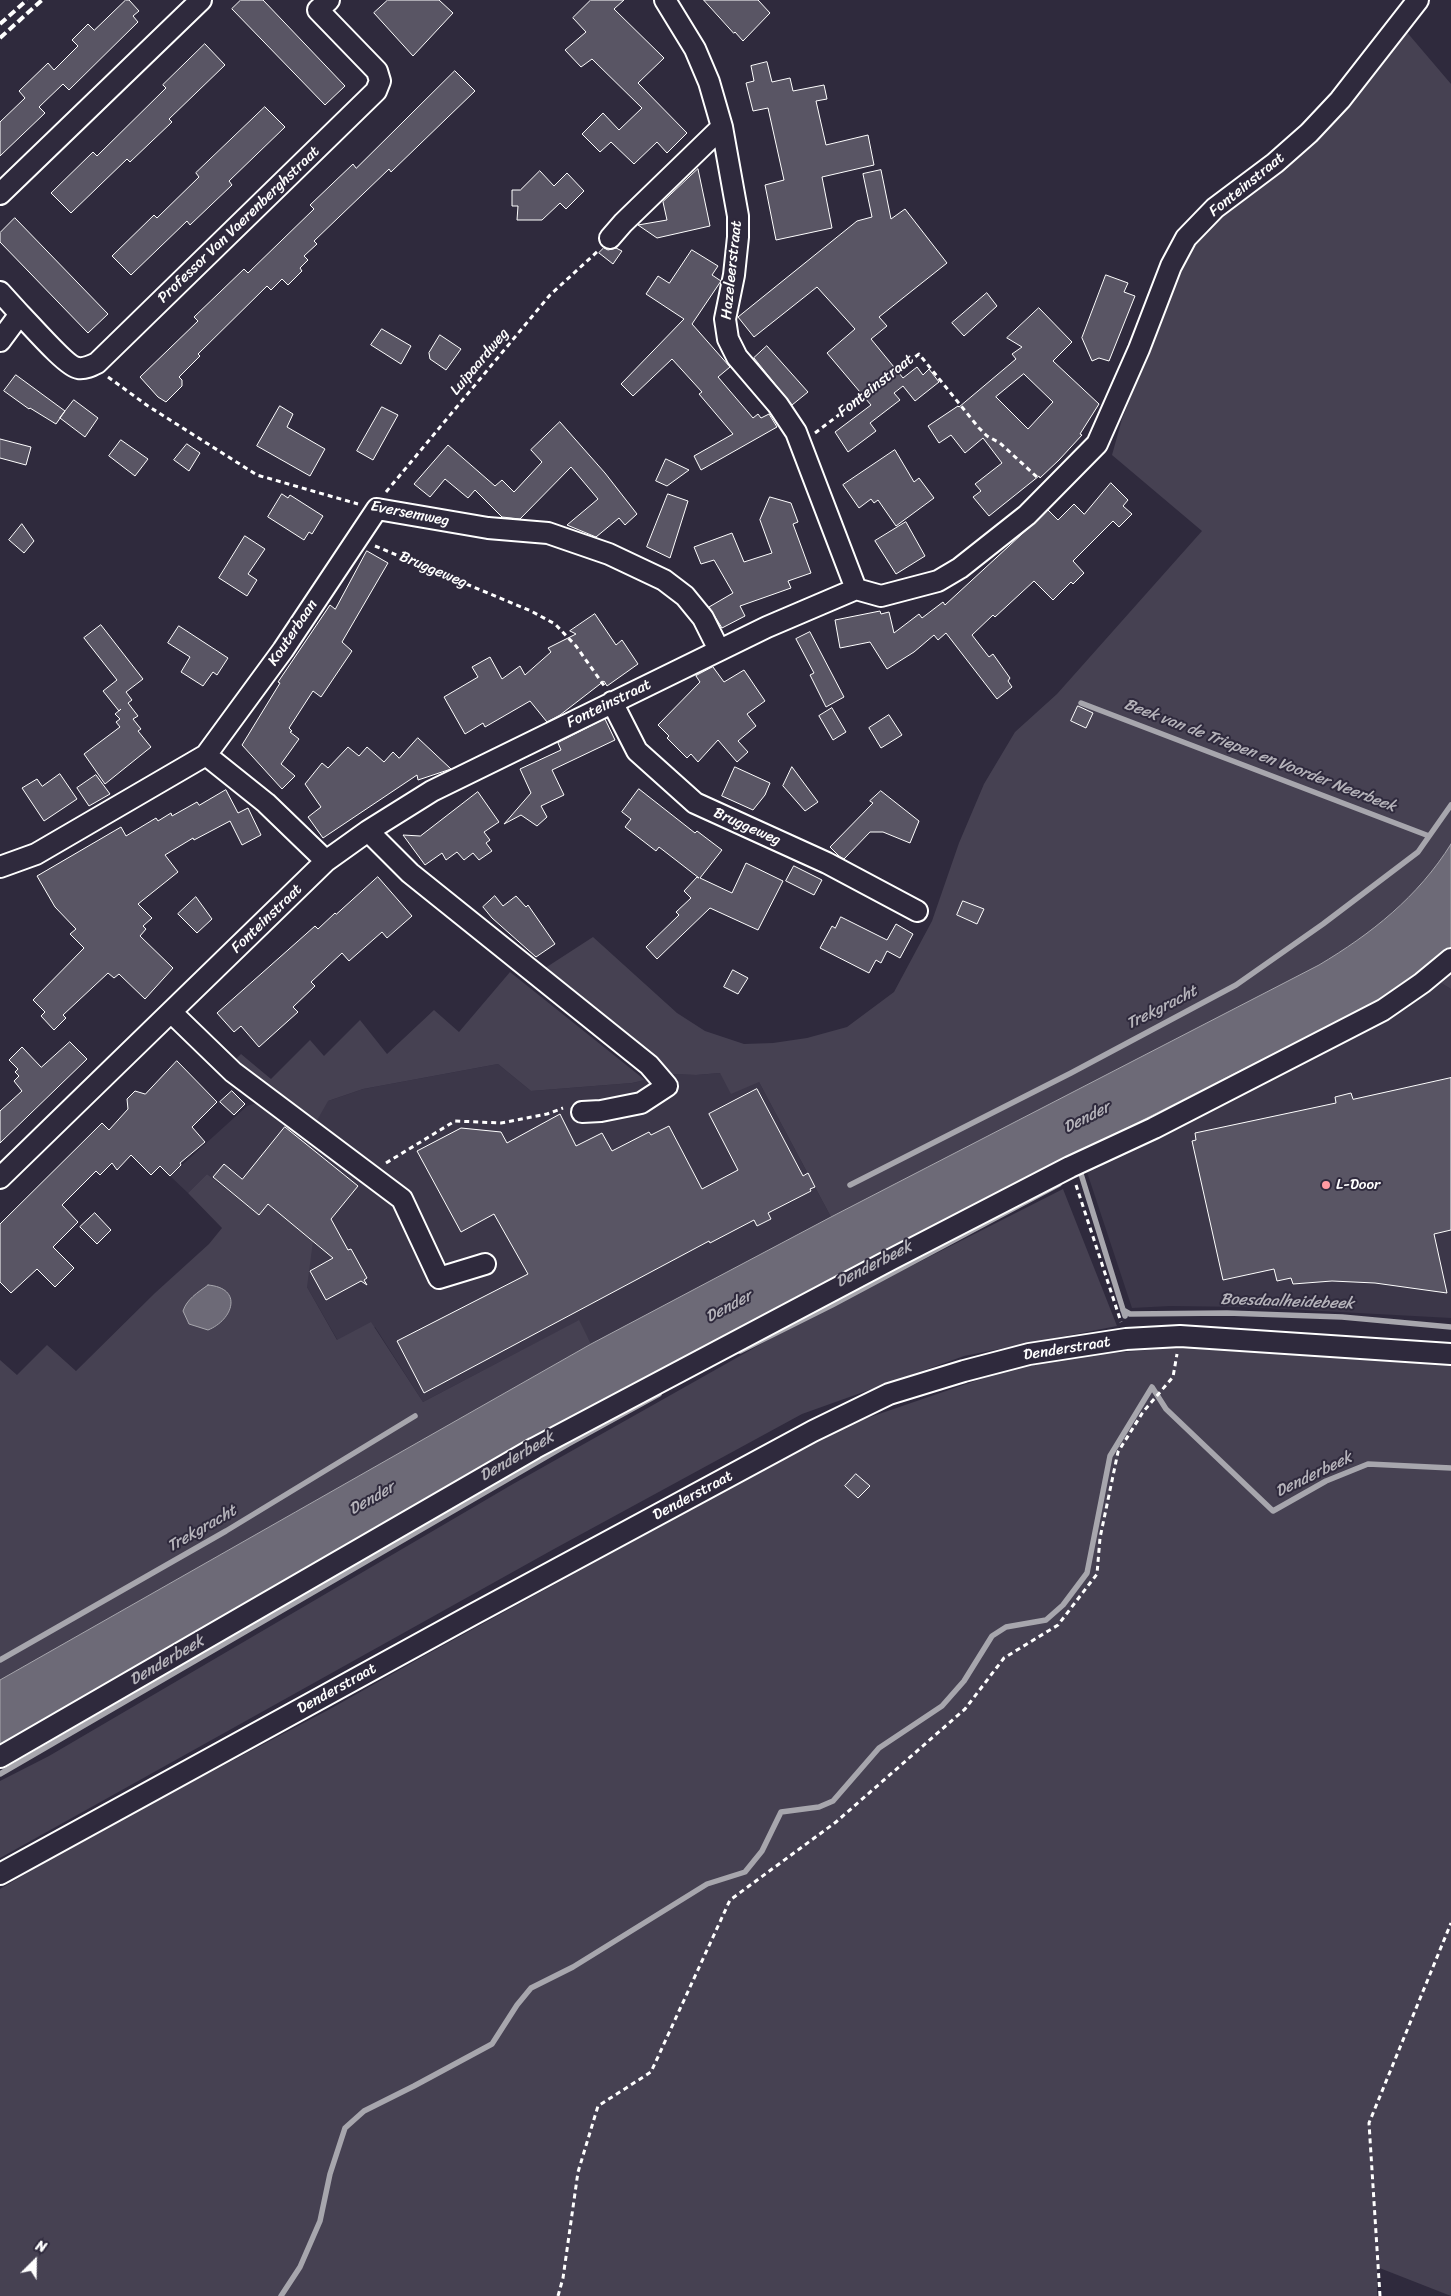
<!DOCTYPE html>
<style>
body{margin:0}
#map{position:relative;width:1451px;height:2296px;overflow:hidden;background:#2f2a3d;font-family:Sriracha,sans-serif}
canvas{display:block}
.north{position:absolute;left:10px;top:2236px;width:50px;height:50px;-webkit-text-stroke:4px #2f2a3d;paint-order:stroke;rotate:23deg;font-size:14px;font-weight:700;line-height:20px;text-align:center;color:#fff}
.north::after{content:'';display:block;margin:auto;width:18px;height:22px;background:#fff;clip-path:polygon(50% 0,100% 100%,50% 72%,0 100%)}
</style>
<div id="map">
<canvas width="1451" height="2296"></canvas>
<div class="north">N</div>
</div>
<script>
const c = document.querySelector('canvas').getContext('2d');
c.lineJoin = 'round';
function fillPath(path, color) { c.fillStyle = color; c.fill(path, 'evenodd'); }
function strokePath(path, color, width, dash) { c.strokeStyle = color; c.lineWidth = width; c.lineCap = dash ? 'butt' : 'round'; c.setLineDash(dash || []); c.stroke(path); }
function drawText(font, color, halo, rows, align = 'center') {
  c.font = font + ' Sriracha,sans-serif'; c.lineWidth = 4; c.setLineDash([]); c.textBaseline = 'middle'; c.strokeStyle = halo; c.fillStyle = color; for (const [text, x, y, turn = 0] of rows) {
    c.save(); c.translate(x, y); c.rotate((+turn || 0) * Math.PI / 180); c.textAlign = isNaN(turn) ? turn : align; if (halo) c.strokeText(text, 0, 0); c.fillText(text, 0, 0); c.restore();
  }
}
fillPath(new Path2D(`
 M 1436,980 L 1451,989 L 1451,1318 L 1247,1307 L 1170,1306 L 1132,1308 L 1085,1166 Z
 M 498,1064 L 531,1091 L 632,1083 L 671,1074 L 696,1075 L 720,1073 L 759,1082 L 831,1217 L 591,1344 L 578,1321 L 423,1402 L 375,1327 L 338,1341 L 307,1287 L 268,1204 L 259,1215 L 207,1174 L 188,1193 L 170,1176 L 247,1106 L 274,1097 L 328,1101 L 363,1089 Z`), '#3c3749');
fillPath(new Path2D(`
 M 1405,30 L 1451,84 L 1451,844 C 1418,897 1371,934 1319,965 L 831,1217 L 759,1082 L 731,1094 L 720,1073 L 696,1075 L 671,1074 L 539,972 L 593,937 L 677,1013 L 705,1031 L 744,1044 L 773,1043 L 807,1038 L 847,1027 L 894,992 L 932,921 L 959,843 L 984,784 L 1015,732 L 1057,694 L 1202,531 L 1112,455 L 1122,419 L 1186,257 L 1197,237 Z
 M 1451,971 L 1451,989 L 1436,980 Z
 M 510,972 L 645,1080 L 632,1083 L 531,1091 L 498,1064 L 363,1089 L 328,1101 L 316,1122 L 233,1062 L 241,1054 L 271,1079 L 310,1040 L 324,1056 L 360,1020 L 387,1054 L 434,1010 L 459,1032 Z
 M 207,1174 L 259,1215 L 268,1204 L 313,1241 L 307,1287 L 337,1340 L 371,1322 L 423,1402 L 579,1320 L 591,1344 L 0,1680 L 0,1360 L 17,1375 L 47,1345 L 76,1371 L 155,1293 L 209,1244 L 222,1228 L 188,1193 Z
 M 1063,1189 L 1117,1326 L 964,1356 L 802,1414 L 554,1549 L 0,1858 L 0,1781 L 49,1756 L 513,1484 L 793,1326 Z
 M 1182,1347 L 1236,1349 L 1451,1364 L 1451,2296 L 1377,2267 L 1377,2296 L 0,2296 L 0,1889 L 86,1838 L 330,1709 L 424,1656 L 844,1426 L 1007,1370 L 1079,1356 Z`), '#464152');
const water = new Path2D(`
 M 1451,844 L 1451,949 L 1399,990 L 942,1222 L 0,1746 L 0,1680 L 591,1344 L 831,1217 L 1319,965 C 1371,934 1418,897 1451,844 Z
 M 208,1285 C 244,1288 233,1320 208,1330 L 189,1324 L 183,1311 C 187,1299 197,1293 208,1285 Z`);
fillPath(water, '#6d6a77');
strokePath(water, '#a7a6ad', 1);
strokePath(new Path2D(`
 M 1081,703 L 1429,836
 M 1081,1174 L 1125,1316
 M 850,1185 L 1071,1073 L 1236,985 L 1323,924 L 1418,852 L 1451,805
 M 1123,1310 L 1130,1314 L 1227,1313 L 1342,1317 L 1451,1327
 M 740,1351 L 832,1305 L 1059,1184
 M 0,1660 L 226,1531 L 415,1416
 M 0,1774 L 568,1444 L 659,1394
 M 281,2296 L 300,2267 L 320,2221 L 330,2174 L 345,2128 L 364,2111 L 414,2086 L 492,2044 L 517,2005 L 531,1988 L 573,1967 L 707,1884 L 745,1872 L 762,1851 L 781,1812 L 819,1807 L 833,1801 L 879,1748 L 942,1706 L 964,1681 L 992,1636 L 1006,1627 L 1046,1620 L 1063,1605 L 1087,1573 L 1110,1456 L 1152,1387 L 1166,1409 L 1273,1511 L 1326,1481 L 1368,1464 L 1451,1468`), '#a7a6ad', 5.5);
const building = new Path2D(`
 M 126,0 L 129,0 L 139,11 L 133,16 L 138,22 L 69,90 L 63,84 L 39,107 L 45,113 L 0,156 L 0,122 L 25,98 L 19,91 L 48,63 L 54,70 L 78,46 L 72,40 L 88,24 L 94,30 Z
 M 241,0 L 263,0 L 345,86 L 325,105 L 232,9 Z
 M 388,0 L 439,0 L 453,13 L 413,56 L 374,13 Z
 M 591,0 L 624,0 L 614,9 L 664,58 L 638,83 L 687,133 L 667,153 L 657,142 L 634,164 L 611,142 L 600,152 L 582,134 L 603,113 L 619,130 L 642,108 L 592,59 L 581,67 L 565,50 L 586,32 L 573,18 Z
 M 704,0 L 758,0 L 770,13 L 743,41 L 735,32 L 734,33 Z
 M 205,44 L 225,65 L 169,119 L 172,122 L 130,162 L 127,159 L 71,213 L 51,193 L 93,152 L 97,156 L 166,88 L 163,85 Z
 M 767,62 L 772,82 L 790,78 L 793,91 L 824,85 L 827,99 L 816,101 L 826,145 L 868,135 L 874,165 L 822,177 L 832,228 L 776,240 L 765,185 L 784,180 L 768,108 L 753,111 L 746,83 L 754,81 L 751,66 Z
 M 455,71 L 475,91 L 391,172 L 389,169 L 314,241 L 317,244 L 304,256 L 308,260 L 300,268 L 302,271 L 288,285 L 282,279 L 271,290 L 267,286 L 198,354 L 200,356 L 179,377 L 182,380 L 182,386 L 166,402 L 158,397 L 140,377 L 198,321 L 194,317 L 244,269 L 248,273 L 314,209 L 310,205 L 353,164 L 356,168 Z
 M 265,107 L 285,127 L 229,181 L 232,185 L 190,225 L 187,221 L 131,275 L 112,256 L 154,215 L 157,218 L 199,177 L 196,173 Z
 M 698,169 L 710,226 L 657,238 L 638,225 L 667,220 L 663,202 Z
 M 881,170 L 891,219 L 905,209 L 947,263 L 879,317 L 887,326 L 871,339 L 903,378 L 917,367 L 923,375 L 929,369 L 939,382 L 915,401 L 903,386 L 894,393 L 900,400 L 870,423 L 876,431 L 848,452 L 835,432 L 871,405 L 827,353 L 855,329 L 817,287 L 754,337 L 738,317 L 857,221 L 872,217 L 863,174 Z
 M 540,171 L 554,186 L 567,173 L 584,191 L 566,209 L 560,203 L 542,220 L 517,220 L 518,206 L 512,206 L 512,190 L 520,190 Z
 M 15,218 L 108,314 L 88,333 L 0,242 L 0,233 Z
 M 604,248 L 608,250 L 616,248 L 622,251 L 613,264 L 599,253 Z
 M 692,250 L 718,266 L 712,275 L 721,281 L 692,324 L 730,367 L 718,377 L 753,418 L 758,414 L 761,418 L 769,414 L 777,427 L 701,470 L 694,456 L 733,434 L 699,394 L 702,392 L 672,359 L 633,396 L 621,384 L 684,319 L 646,294 L 658,276 L 669,283 Z
 M 1106,275 L 1128,283 L 1124,292 L 1135,296 L 1109,361 L 1099,358 L 1092,361 L 1082,338 Z
 M 987,293 L 997,306 L 964,336 L 952,323 Z
 M 1039,308 L 1072,342 L 1053,361 L 1099,404 L 1080,434 L 1082,435 L 1059,460 L 1040,478 L 1039,476 L 989,516 L 973,497 L 981,491 L 975,484 L 1002,463 L 983,438 L 965,453 L 951,435 L 939,443 L 928,426 L 958,406 L 959,407 L 1016,359 L 1012,354 L 1022,347 L 1007,338 ZM 1024,374 L 1053,402 L 1028,429 L 996,397 Z
 M 382,329 L 411,346 L 401,364 L 371,345 Z
 M 440,335 L 461,349 L 446,370 L 430,359 L 429,353 Z
 M 767,346 L 808,392 L 792,405 L 754,358 Z
 M 16,375 L 65,411 L 56,424 L 30,408 L 29,409 L 4,391 Z
 M 74,400 L 98,418 L 85,437 L 60,418 Z
 M 280,406 L 293,414 L 287,427 L 325,449 L 310,476 L 257,446 Z
 M 382,407 L 398,415 L 373,460 L 357,451 Z
 M 560,422 L 605,473 L 637,514 L 625,525 L 619,518 L 596,537 L 567,525 L 598,499 L 571,467 L 520,519 L 502,517 L 475,490 L 468,498 L 445,479 L 430,497 L 414,484 L 448,445 L 495,486 L 502,480 L 514,492 L 542,462 L 531,450 Z
 M 0,439 L 31,447 L 26,465 L 0,458 Z
 M 121,440 L 148,459 L 135,476 L 109,456 Z
 M 187,444 L 200,453 L 189,471 L 174,460 Z
 M 895,450 L 914,482 L 919,478 L 934,498 L 896,526 L 878,500 L 874,503 L 871,499 L 859,508 L 843,485 Z
 M 666,459 L 689,470 L 667,486 L 656,481 Z
 M 1111,483 L 1128,500 L 1123,506 L 1132,514 L 1119,527 L 1113,521 L 1073,561 L 1084,573 L 1073,584 L 1071,582 L 1053,600 L 1034,581 L 995,617 L 993,615 L 972,635 L 989,657 L 993,654 L 1010,678 L 1008,681 L 1012,687 L 997,699 L 946,633 L 938,640 L 934,635 L 914,652 L 887,669 L 870,642 L 840,648 L 835,620 L 880,611 L 881,614 L 889,612 L 894,633 L 919,614 L 922,618 L 943,602 L 945,605 L 1048,510 L 1058,520 L 1074,504 L 1084,514 Z
 M 282,494 L 288,498 L 290,495 L 323,516 L 312,534 L 309,532 L 304,540 L 268,517 Z
 M 668,494 L 688,501 L 670,558 L 647,547 Z
 M 770,497 L 791,503 L 798,522 L 793,524 L 811,573 L 788,581 L 791,588 L 740,606 L 745,616 L 722,628 L 709,607 L 733,593 L 714,560 L 701,564 L 694,547 L 732,533 L 744,562 L 772,553 L 760,520 Z
 M 906,522 L 925,556 L 896,574 L 875,541 Z
 M 22,524 L 34,541 L 24,553 L 9,540 Z
 M 245,536 L 265,549 L 248,574 L 257,580 L 247,596 L 219,578 Z
 M 367,551 L 388,563 L 342,642 L 352,651 L 321,697 L 313,691 L 289,728 L 292,731 L 290,732 L 299,739 L 281,764 L 295,776 L 282,789 L 242,745 L 280,683 L 278,682 L 330,605 L 335,609 Z
 M 595,614 L 616,645 L 622,640 L 638,664 L 607,686 L 604,681 L 560,715 L 547,722 L 530,701 L 485,727 L 483,723 L 465,734 L 444,697 L 478,677 L 472,667 L 490,657 L 502,679 L 520,666 L 525,675 L 551,652 L 548,648 L 576,634 L 570,631 Z
 M 101,625 L 143,679 L 126,692 L 132,700 L 128,703 L 138,716 L 133,719 L 141,729 L 138,731 L 151,747 L 105,784 L 84,754 L 120,727 L 116,722 L 120,719 L 115,714 L 121,709 L 119,711 L 103,691 L 117,680 L 84,638 Z
 M 179,626 L 228,658 L 217,675 L 213,672 L 203,686 L 181,672 L 190,657 L 168,643 Z
 M 810,632 L 844,697 L 826,707 L 810,675 L 814,673 L 796,639 Z
 M 713,667 L 724,682 L 744,670 L 765,701 L 747,714 L 756,726 L 738,741 L 748,752 L 737,762 L 718,740 L 698,762 L 691,754 L 687,758 L 667,738 L 669,736 L 658,725 L 700,682 L 696,676 Z
 M 1078,706 L 1093,713 L 1086,728 L 1071,721 Z
 M 832,708 L 846,732 L 833,740 L 819,716 Z
 M 889,715 L 902,735 L 881,748 L 869,728 Z
 M 605,719 L 615,740 L 552,770 L 564,795 L 541,806 L 547,817 L 537,826 L 521,815 L 504,824 L 531,793 L 520,769 L 561,750 L 558,743 Z
 M 418,738 L 451,769 L 418,780 L 417,775 L 323,838 L 308,817 L 321,807 L 305,784 L 322,763 L 328,768 L 348,747 L 359,756 L 367,747 L 384,762 L 393,752 L 399,758 Z
 M 735,767 L 770,783 L 765,795 L 753,810 L 722,796 Z
 M 792,767 L 818,802 L 805,811 L 783,786 Z
 M 60,774 L 77,799 L 44,821 L 22,788 L 37,779 L 42,786 Z
 M 96,775 L 110,794 L 89,806 L 77,788 Z
 M 639,789 L 695,833 L 697,831 L 722,850 L 700,878 L 732,893 L 746,863 L 783,881 L 758,930 L 710,908 L 657,959 L 646,947 L 679,915 L 676,912 L 691,898 L 684,891 L 697,877 L 699,878 L 659,847 L 656,851 L 625,827 L 631,819 L 622,812 Z
 M 226,790 L 238,813 L 248,808 L 261,835 L 242,845 L 230,821 L 194,840 L 193,838 L 165,855 L 178,872 L 138,904 L 152,918 L 143,926 L 146,929 L 140,936 L 173,968 L 145,999 L 119,974 L 114,978 L 108,973 L 63,1015 L 66,1018 L 54,1030 L 41,1016 L 45,1012 L 33,1000 L 84,948 L 70,934 L 76,929 L 55,907 L 37,876 L 121,827 L 126,836 L 156,818 L 158,821 L 171,813 L 172,816 L 197,802 L 199,805 Z
 M 881,791 L 919,821 L 910,843 L 883,832 L 870,832 L 844,859 L 839,856 L 830,847 L 873,803 L 870,801 Z
 M 478,792 L 499,822 L 484,832 L 490,840 L 486,843 L 492,851 L 479,860 L 473,853 L 464,860 L 457,852 L 446,860 L 442,853 L 425,865 L 403,835 L 420,836 Z
 M 794,866 L 822,880 L 814,895 L 786,881 Z
 M 378,877 L 412,916 L 387,938 L 382,932 L 349,961 L 342,953 L 311,982 L 315,986 L 293,1007 L 298,1012 L 259,1047 L 241,1026 L 234,1032 L 217,1013 L 315,926 L 318,929 L 335,913 L 336,914 Z
 M 495,896 L 503,906 L 516,896 L 526,907 L 528,905 L 555,944 L 536,957 L 492,918 L 483,907 Z
 M 196,897 L 212,919 L 197,933 L 178,914 Z
 M 963,901 L 984,909 L 977,924 L 957,915 Z
 M 841,917 L 887,940 L 896,924 L 913,934 L 900,958 L 887,951 L 881,963 L 876,960 L 869,973 L 820,948 L 832,926 L 835,928 Z
 M 733,970 L 748,978 L 738,994 L 724,987 Z
 M 70,1042 L 87,1059 L 0,1143 L 0,1111 L 22,1091 L 14,1081 L 19,1076 L 15,1072 L 18,1069 L 9,1060 L 22,1047 L 41,1067 Z
 M 177,1061 L 217,1102 L 192,1127 L 205,1142 L 180,1163 L 181,1165 L 170,1176 L 160,1166 L 151,1175 L 131,1155 L 117,1170 L 112,1163 L 100,1175 L 96,1171 L 62,1205 L 78,1222 L 53,1247 L 74,1268 L 55,1287 L 37,1269 L 11,1293 L 0,1282 L 0,1224 L 102,1123 L 109,1130 L 128,1109 L 127,1099 L 135,1091 L 145,1094 Z
 M 1451,1078 L 1451,1230 L 1434,1234 L 1447,1293 L 1375,1283 L 1332,1281 L 1293,1284 L 1291,1278 L 1277,1281 L 1274,1269 L 1223,1280 L 1192,1141 L 1196,1140 L 1195,1133 L 1336,1103 L 1335,1097 L 1351,1093 L 1353,1099 Z
 M 757,1089 L 803,1176 L 808,1173 L 815,1187 L 810,1189 L 811,1191 L 768,1213 L 771,1219 L 757,1226 L 754,1220 L 710,1243 L 709,1241 L 424,1393 L 397,1341 L 528,1274 L 494,1214 L 461,1232 L 417,1151 L 461,1128 L 501,1132 L 507,1143 L 560,1114 L 576,1146 L 602,1133 L 612,1151 L 649,1132 L 651,1135 L 669,1126 L 702,1189 L 738,1170 L 709,1114 Z
 M 232,1091 L 245,1104 L 234,1115 L 220,1102 Z
 M 285,1127 L 358,1186 L 331,1219 L 348,1250 L 351,1249 L 367,1278 L 364,1280 L 367,1285 L 361,1281 L 326,1300 L 310,1271 L 333,1258 L 268,1204 L 259,1215 L 213,1177 L 224,1164 L 242,1179 Z
 M 95,1213 L 111,1230 L 97,1244 L 80,1227 Z
 M 856,1474 L 870,1486 L 858,1498 L 845,1486 Z`);
fillPath(building, '#595564');
strokePath(building, '#fff', 1);
const minor = new Path2D(`
 M 665,0 L 695,49 L 709,82 L 722,127 L 738,216 L 738,237 L 734,275 L 725,319 L 728,339 L 737,357 L 778,405 L 796,432 L 856,589
 M 0,194 L 201,0
 M 610,238 L 623,223 L 722,127
 M 0,292 L 20,314
 M 0,341 L 20,314 C 30,324 67,367 78,368 C 85,369 91,366 97,363 L 376,91 L 380,81 L 377,71 L 318,10 L 329,0
 M 612,702 L 637,751 L 695,803 L 827,863 L 917,911
 M 206,755 L 266,803 L 326,861
 M 368,831 L 410,873 L 649,1065 L 667,1086 L 641,1103 L 601,1111 L 582,1112
 M 0,867 L 36,854 L 206,755 L 283,650 L 377,509 L 488,528 L 548,533 L 609,554 L 664,580 L 685,596 L 703,618 L 719,650
 M 171,1012 L 233,1072 L 402,1199 L 439,1278 L 485,1264
 M 0,1178 L 326,861 L 368,831 L 432,791 L 767,627 L 856,589 L 881,596 L 938,581 L 960,568 L 1027,515 L 1097,444 L 1139,349 L 1171,266 L 1186,238 L 1215,208 L 1275,163 L 1309,133 L 1340,100 L 1418,0
 M 0,1757 L 535,1448 L 890,1260 L 1070,1167 L 1154,1128 L 1383,1010 L 1422,983 L 1451,959
 M 0,1874 L 472,1615 L 813,1431 L 889,1394 L 964,1371 L 1029,1354 L 1126,1339 L 1180,1336 L 1451,1354`);
strokePath(minor, '#fff', 24);
strokePath(new Path2D(`
 M 108,377 L 148,406 L 257,475 L 358,504
 M 815,433 L 919,354 L 979,428 L 987,436 L 1000,443 L 1038,478
 M 386,492 L 550,295 L 598,251
 M 375,546 L 531,611 L 555,624 L 576,646 L 605,687
 M 386,1163 L 455,1121 L 501,1123 L 547,1114 L 563,1108
 M 1076,1185 L 1121,1322
 M 558,2296 L 563,2278 L 578,2172 L 598,2106 L 651,2072 L 730,1900 L 836,1822 L 965,1709 L 1004,1658 L 1058,1625 L 1097,1574 L 1100,1538 L 1118,1452 L 1143,1412 L 1173,1377 L 1177,1354
 M 1380,2296 L 1369,2123 L 1451,1923`), '#fff', 3, [5, 4]);
strokePath(minor, '#2f2a3d', 20);
strokePath(new Path2D(`
 M 0,24 L 27,0
 M 0,38 L 42,0`), '#fff', 4, [8, 4]);
for (const [x, y, r, color] of [
 [1326,1185,5,"#ff9aa2"]
]) { const dot = new Path2D(); dot.arc(x, y, r, 0, 2 * Math.PI); c.fillStyle = color; c.fill(dot); strokePath(dot, '#2f2a3d', 2); }
drawText('15px', '#fff', '#2f2a3d', [
 ["Fonteinstraat",1247,185,-39],
 ["Professor Van Vaerenberghstraat",239,225,-44],
 ["Hazeleerstraat",732,270,-84],
 ["Luipaardweg",480,362,-50],
 ["Fonteinstraat",876,386,-38],
 ["Eversemweg",410,514,11],
 ["Bruggeweg",433,570,23],
 ["Kouterbaan",293,633,-56],
 ["Fonteinstraat",609,704,-26],
 ["Bruggeweg",747,827,24],
 ["Fonteinstraat",267,919,-44],
 ["Denderstraat",1067,1349,-9],
 ["Denderstraat",693,1496,-28],
 ["Denderstraat",337,1689,-29]
]);
drawText('15px', '#fff', '#2f2a3d', [
 ["L-Door",1336,1185]
], 'left');
drawText('italic 16px', '#b6b4bb', '#2f2a3d', [
 ["Beek van de Triepen en Voorder Neerbeek",1260,756,21],
 ["Trekgracht",1162,1008,-27],
 ["Dender",1087,1118,-27],
 ["Denderbeek",874,1265,-27],
 ["Boesdaalheidebeek",1287,1302,2],
 ["Dender",729,1307,-28],
 ["Denderbeek",517,1457,-30],
 ["Denderbeek",1314,1475,-26],
 ["Dender",372,1499,-30],
 ["Trekgracht",202,1529,-30],
 ["Denderbeek",167,1661,-30]
]);
</script>
